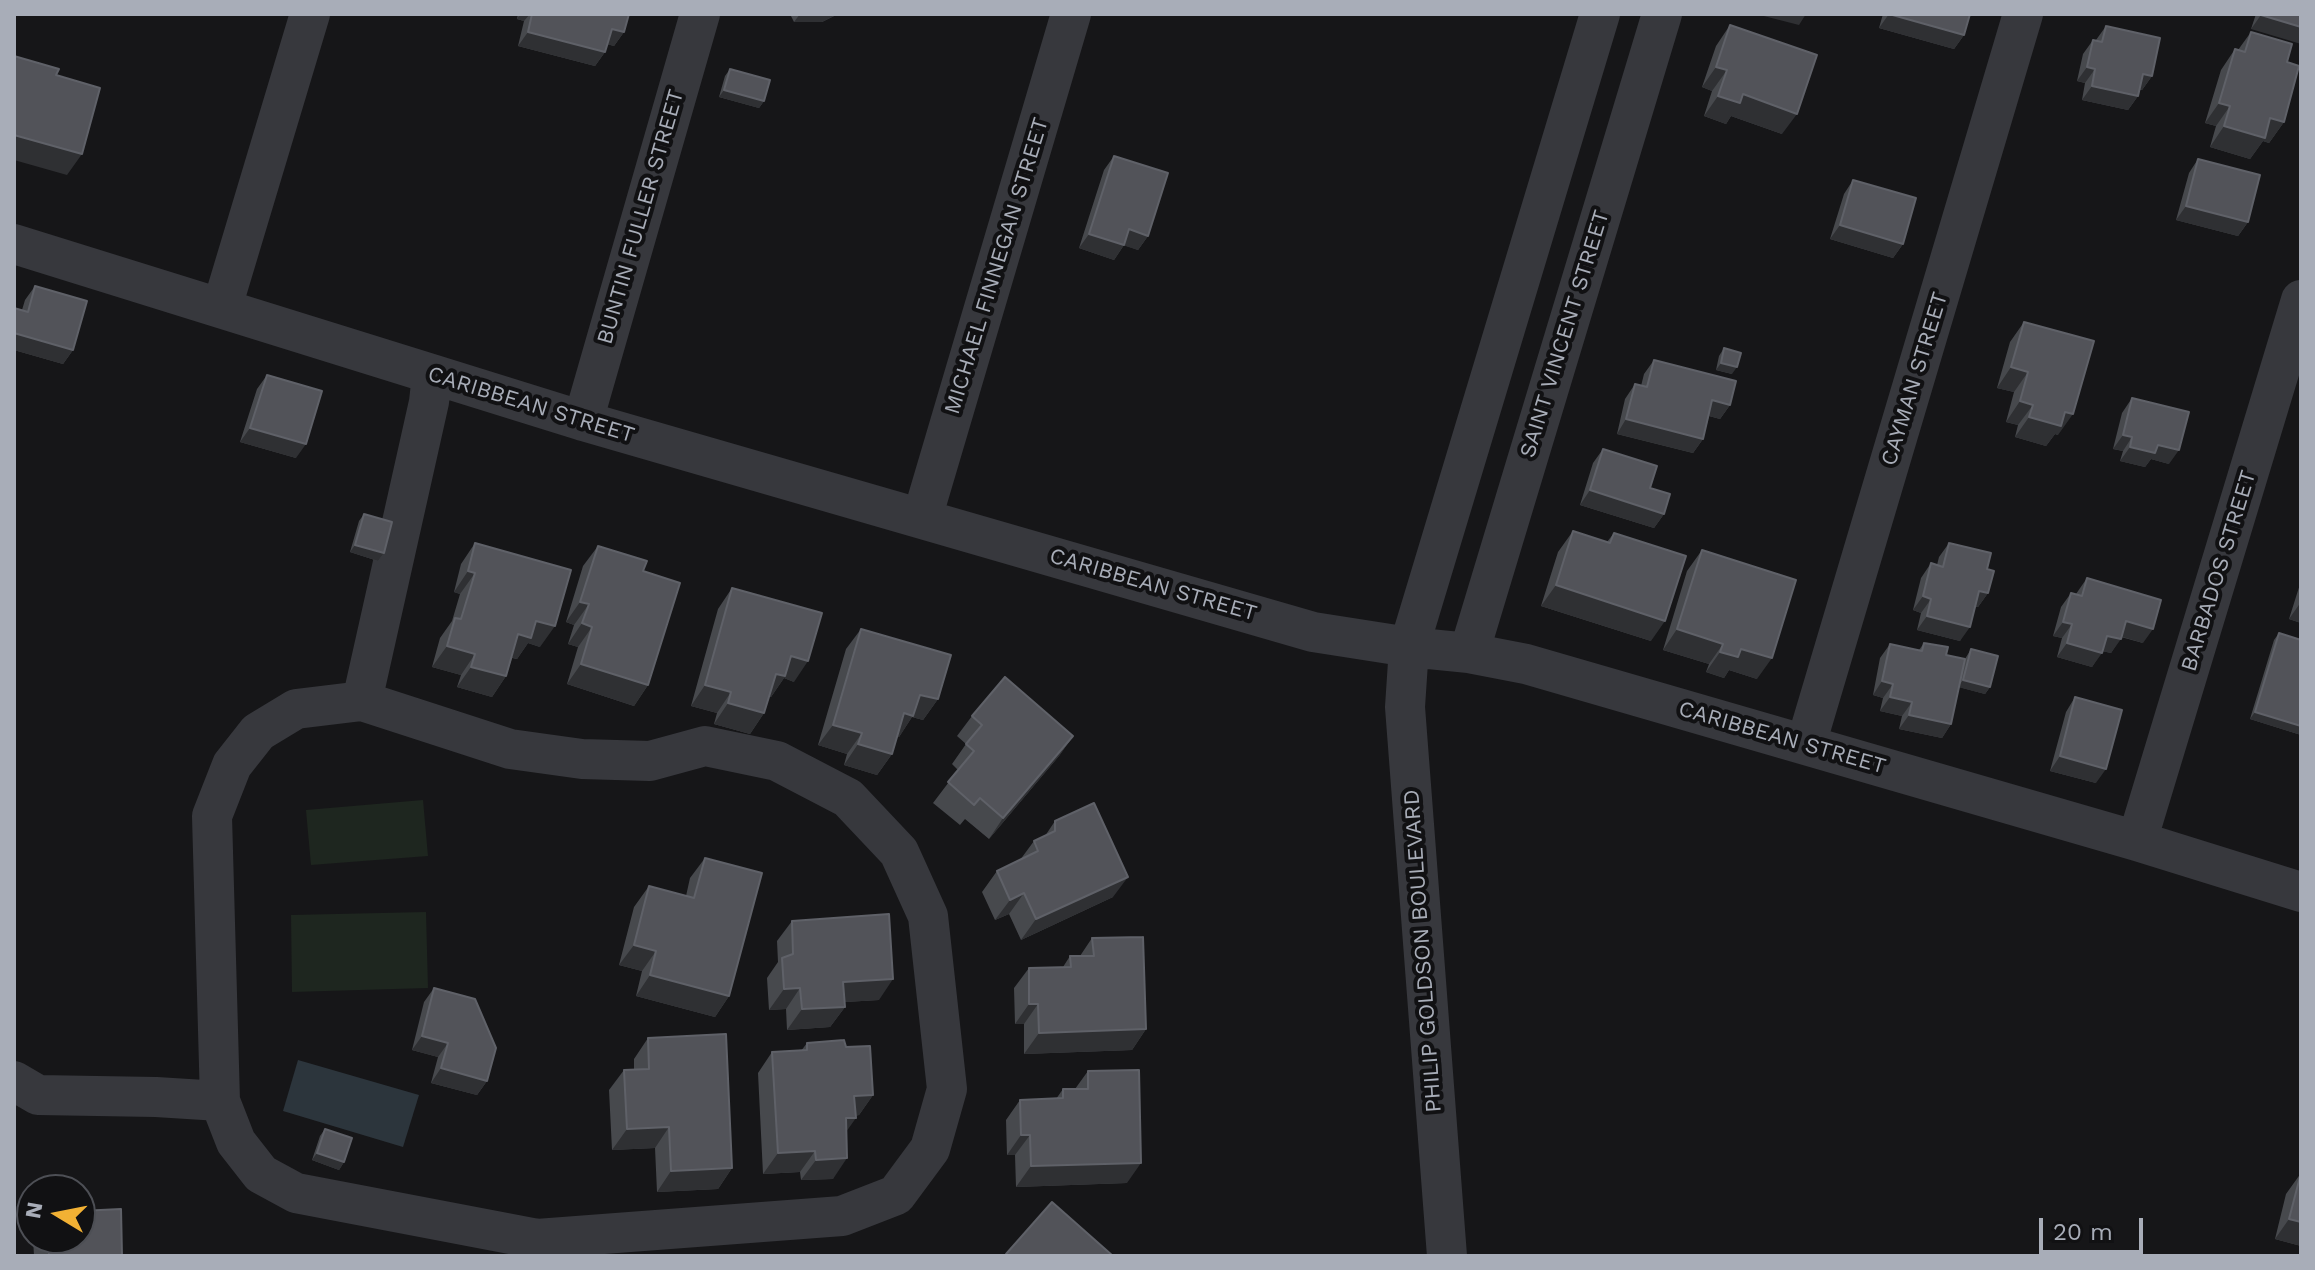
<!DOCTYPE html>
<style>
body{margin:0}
#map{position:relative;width:2315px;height:1270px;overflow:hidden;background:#161618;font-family:"Work Sans",sans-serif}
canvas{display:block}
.frame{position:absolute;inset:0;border:16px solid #a8adb8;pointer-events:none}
.north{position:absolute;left:16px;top:1174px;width:80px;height:80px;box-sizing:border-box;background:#111113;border:2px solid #4d4f55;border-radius:50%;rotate:280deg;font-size:22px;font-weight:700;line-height:32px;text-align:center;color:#a8adb8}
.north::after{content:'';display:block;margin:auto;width:28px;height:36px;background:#f2b134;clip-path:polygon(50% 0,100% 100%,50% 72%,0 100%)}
.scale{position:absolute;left:2039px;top:1218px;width:104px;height:36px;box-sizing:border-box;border:4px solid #a8adb8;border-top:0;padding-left:10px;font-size:24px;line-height:28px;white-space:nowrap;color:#a8adb8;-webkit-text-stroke:6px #111113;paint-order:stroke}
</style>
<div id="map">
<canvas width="2315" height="1270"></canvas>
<div class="frame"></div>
<div class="north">N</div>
<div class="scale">20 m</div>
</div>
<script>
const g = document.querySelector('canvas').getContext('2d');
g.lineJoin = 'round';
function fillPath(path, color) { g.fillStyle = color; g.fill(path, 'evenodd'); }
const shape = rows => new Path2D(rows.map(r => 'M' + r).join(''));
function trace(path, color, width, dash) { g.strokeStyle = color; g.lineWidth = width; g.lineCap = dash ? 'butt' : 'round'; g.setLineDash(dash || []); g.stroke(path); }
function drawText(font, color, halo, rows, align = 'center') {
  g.font = font + ' "Work Sans",sans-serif'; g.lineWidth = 8; g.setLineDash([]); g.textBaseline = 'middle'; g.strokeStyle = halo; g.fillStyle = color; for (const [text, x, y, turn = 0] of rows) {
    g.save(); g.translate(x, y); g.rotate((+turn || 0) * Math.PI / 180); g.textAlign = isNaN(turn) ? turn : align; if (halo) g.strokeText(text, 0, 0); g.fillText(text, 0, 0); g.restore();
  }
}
const green = shape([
 [423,800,428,856,311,865,306,810],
 [426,912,428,988,292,992,291,915]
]);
const water = shape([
 [298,1060,419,1095,403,1147,283,1111]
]);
const minor = shape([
 [14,244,583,421,1313,632,1409,647,1469,653,1526,664,2137,841,2301,892],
 [222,307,310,14],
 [583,421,700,14],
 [922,518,1071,14],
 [1469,653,1662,14],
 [362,701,510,749,582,759,650,761,705,746,777,761,848,798,899,852,928,916,947,1089,930,1149,896,1195,842,1216,537,1239,296,1193,261,1174,236,1142,220,1101,212,816,232,765,258,732,296,709,362,701],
 [362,701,429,402,432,375],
 [1806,744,2023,14],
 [2137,841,2301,300],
 [14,1081,38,1095,156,1097,220,1101],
 [1447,1256,1405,707,1409,647,1600,14]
]);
const wall = shape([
 [518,14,629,14,624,32,614,46,607,44,605,52,595,66,518,46,524,21,517,19],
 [790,14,838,14,822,22,794,22],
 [1883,14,1970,14,1964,35,1954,49,1879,28],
 [2256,14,2301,14,2251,29],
 [1730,25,1782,134,1731,116,1726,124,1704,116,1712,91,1702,87,1716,46],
 [2106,26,2152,76,2142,90,2139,90,2138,96,2128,110,2082,100,2085,83,2077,81,2083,54,2093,40,2096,40],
 [2251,32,2287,62,2284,122,2269,143,2263,141,2250,159,2210,147,2216,126,2205,123,2221,70,2235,49,2238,50],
 [730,69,764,101,759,108,719,97,725,76],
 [1114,156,1148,236,1138,250,1124,245,1114,260,1079,248,1104,170],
 [2198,159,2248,222,2238,236,2176,220,2189,173],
 [1853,180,1903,244,1893,258,1830,239,1844,194],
 [35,286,73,350,63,364,14,350,14,308,22,310,25,300],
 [2024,322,2058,435,2055,434,2046,446,2015,437,2018,425,2006,422,2014,392,1997,388,2010,342],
 [1724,348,1732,374,1716,370,1719,356],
 [1654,360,1730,405,1720,419,1709,416,1703,439,1693,453,1617,434,1625,399,1635,384,1641,386,1644,374],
 [267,375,296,458,240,442,257,389],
 [2132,398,2169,464,2151,459,2145,467,2120,461,2123,451,2113,449,2122,413],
 [1603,449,1650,488,1664,514,1654,528,1580,505,1593,463],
 [364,514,384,553,378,561,350,552,359,521],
 [1573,531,1607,542,1614,533,1651,641,1541,606,1558,552],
 [475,543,540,647,528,643,517,659,512,658,506,676,492,697,457,687,461,675,432,667,440,638,452,621,460,594,454,592,461,564],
 [1949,543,1987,569,1988,593,1978,607,1975,607,1960,641,1917,630,1921,613,1913,610,1921,578,1931,563,1937,565,1939,557],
 [598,546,643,571,648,685,634,706,567,684,578,647,568,644,574,625,566,622,583,566],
 [1702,550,1757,679,1729,670,1724,678,1706,672,1709,664,1663,650,1687,571],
 [2087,578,2143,643,2121,637,2111,653,2102,651,2092,667,2057,657,2062,638,2053,636,2061,607,2071,593,2076,594],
 [2301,581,2301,623,2289,619],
 [732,588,794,682,784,678,771,697,769,697,764,713,750,734,714,724,717,713,691,706,718,609],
 [861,629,938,699,923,720,912,717,899,737,897,736,892,754,877,775,844,765,847,754,818,745,846,649],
 [2279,633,2301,640,2301,735,2250,719,2274,640],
 [1924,643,1946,655,1965,659,1971,649,1990,687,1985,694,1959,687,1951,724,1942,738,1899,729,1902,716,1880,711,1883,698,1873,695,1880,658,1890,644,1919,650],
 [2075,697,2096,783,2050,771,2066,712],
 [972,716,1073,736,1059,756,989,839,965,819,960,825,933,803,958,770,952,764,966,744,957,736],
 [1055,821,1113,897,1021,940,1009,914,995,920,982,892,997,871,1020,860,1034,841,1045,836],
 [705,858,729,996,715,1017,636,996,642,971,619,965,634,907,649,886,686,896,690,878],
 [792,921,879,1000,845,1002,845,1007,830,1027,787,1030,786,1009,769,1010,767,978,778,962,777,941],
 [1092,938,1146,1029,1132,1050,1024,1054,1024,1024,1015,1024,1014,988,1029,968,1063,967,1070,956,1080,956],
 [434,988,487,1081,477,1095,431,1083,438,1057,412,1050,424,1002],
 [648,1038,732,1168,718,1189,657,1192,655,1148,612,1150,609,1090,624,1070,634,1069,634,1059],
 [807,1043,846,1047,873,1095,859,1115,855,1116,846,1131,833,1179,801,1180,800,1172,763,1174,758,1073,772,1052,801,1051],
 [1088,1071,1127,1183,1016,1187,1015,1155,1007,1155,1006,1120,1020,1100,1056,1099,1063,1089,1075,1089],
 [325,1129,344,1162,339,1170,312,1160,320,1136],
 [2301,1173,2301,1246,2275,1239,2286,1194],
 [33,1238,80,1238,122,1256,34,1256]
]);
const shadedWall = shape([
 [520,14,530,14,524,21,517,19],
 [800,14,838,14,822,22,794,22],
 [1756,14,1806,14,1799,25],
 [1889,14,1964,35,1954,49,1879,28],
 [2261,15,2301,27,2301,44,2251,29],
 [612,29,624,32,614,46,602,43],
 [528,32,605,52,595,66,518,46],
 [1716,67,1727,70,1712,91,1702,87],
 [2087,67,2095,69,2085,83,2077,81],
 [2143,74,2152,76,2142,90,2133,88],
 [2092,86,2138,96,2128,110,2082,100],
 [724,90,764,101,759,108,719,97],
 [1743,94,1797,114,1782,134,1731,116,1726,124,1704,116,1718,96],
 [2219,103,2230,106,2216,126,2205,123],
 [2270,118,2284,122,2269,143,2263,141,2250,159,2210,147,2224,126],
 [14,135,82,154,67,175,14,160],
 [2186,206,2248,222,2238,236,2176,220],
 [1840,225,1903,244,1893,258,1830,239],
 [1129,229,1148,236,1138,250,1119,244],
 [1089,234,1124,245,1114,260,1079,248],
 [14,333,73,350,63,364,14,350],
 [1721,363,1737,367,1732,374,1716,370],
 [2011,367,2028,372,2014,392,1997,388],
 [1712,400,1730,405,1720,419,1702,414],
 [2020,401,2033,405,2018,425,2006,422],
 [2065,412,2073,414,2058,435,2055,434,2046,446,2015,437,2029,417],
 [1626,419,1703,439,1693,453,1617,434],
 [250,428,306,444,296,458,240,442],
 [2123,435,2132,437,2123,451,2113,449],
 [2158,445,2179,450,2169,464,2151,459,2145,467,2120,461,2130,447],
 [1590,490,1664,514,1654,528,1580,505],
 [355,545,384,553,378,561,350,552],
 [468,571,475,573,460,594,454,592],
 [1556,585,1665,621,1651,641,1541,606],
 [1979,591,1988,593,1978,607,1969,605],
 [1923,596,1931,599,1921,613,1913,610],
 [580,602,589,604,574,625,566,622],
 [2301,602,2301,623,2289,619],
 [1927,616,1970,627,1960,641,1917,630],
 [536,621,555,626,540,647,528,643,517,659,504,655,518,634],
 [2126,621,2153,629,2143,643,2116,635],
 [2063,622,2072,624,2062,638,2053,636],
 [582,623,592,627,578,647,568,644],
 [1677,629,1723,644,1709,664,1663,650],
 [2107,636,2121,639,2111,653,2097,650],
 [2067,643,2102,653,2092,667,2057,657],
 [447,646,475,654,461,675,432,667],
 [1741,649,1772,658,1757,679,1729,670,1724,678,1706,672,1720,652],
 [791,656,808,661,794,682,784,678,771,697,761,694,776,674],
 [581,664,648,685,634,706,567,684],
 [471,667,506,676,492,697,457,687],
 [1963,680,1990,687,1985,694,1958,687],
 [1882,681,1893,684,1883,698,1873,695],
 [705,685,731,692,717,713,691,706],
 [920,695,938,699,923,720,912,717,899,737,889,734,904,713],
 [1890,697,1912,702,1902,716,1880,711],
 [728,703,764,713,750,734,714,724],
 [2255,712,2301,726,2301,735,2250,719],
 [1909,715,1951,724,1942,738,1899,729],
 [833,725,862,733,847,754,818,745],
 [1073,736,1059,756,989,839,1003,818],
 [858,744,892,754,877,775,844,765],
 [2060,756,2106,769,2096,783,2050,771],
 [1128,877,1113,897,1021,940,1036,919],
 [1024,893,1009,914,995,920,1010,900],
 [634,945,656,951,642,971,619,965],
 [650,975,729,996,715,1017,636,996],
 [893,979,879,1000,829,1003,843,982],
 [800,988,786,1009,769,1010,784,989],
 [1029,1004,1038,1004,1024,1024,1015,1024],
 [845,1007,830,1027,787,1030,802,1009],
 [1146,1029,1132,1050,1024,1054,1039,1033],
 [422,1036,448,1043,438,1057,412,1050],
 [441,1068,487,1081,477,1095,431,1083],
 [873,1095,859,1115,840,1116,854,1096],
 [846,1118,856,1118,841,1139],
 [669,1127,655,1148,612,1150,627,1129],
 [1021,1135,1030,1135,1015,1155,1007,1155],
 [815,1151,800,1172,763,1174,778,1153],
 [317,1153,344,1162,339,1170,312,1160],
 [847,1158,833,1179,801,1180,816,1160],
 [1141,1163,1127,1183,1016,1187,1031,1166],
 [732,1168,718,1189,657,1192,671,1171],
 [2289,1219,2301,1222,2301,1246,2275,1239]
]);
const building = shape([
 [532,14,629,14,624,32,612,29,605,52,528,32,532,14],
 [1889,14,1970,14,1964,35,1889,14],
 [2262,14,2301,14,2301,27,2261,15,2262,14],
 [1730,25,1817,55,1797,114,1743,94,1740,103,1718,96,1727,70,1716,67,1730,25],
 [2106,26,2160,38,2152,76,2143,74,2138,96,2092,86,2095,69,2087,67,2093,40,2102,42,2106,26],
 [2251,32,2292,44,2287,62,2299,66,2284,122,2270,118,2265,138,2224,126,2230,106,2219,103,2235,49,2245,52,2251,32],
 [14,56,59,69,56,75,100,88,82,154,14,135,14,56],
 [730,69,770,80,764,101,724,90,730,69],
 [1114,156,1168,173,1148,236,1129,229,1124,245,1089,234,1114,156],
 [2198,159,2260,175,2248,222,2186,206,2198,159],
 [1853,180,1916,198,1903,244,1840,225,1853,180],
 [35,286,87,301,73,350,14,333,14,308,28,312,35,286],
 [2024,322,2094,341,2073,414,2065,412,2061,426,2029,417,2033,405,2020,401,2028,372,2011,367,2024,322],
 [1724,348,1741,353,1737,367,1721,363,1724,348],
 [1654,360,1736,381,1730,405,1712,400,1703,439,1626,419,1635,384,1647,387,1654,360],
 [267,375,322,391,306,444,250,428,267,375],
 [2132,398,2189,412,2179,450,2158,445,2155,453,2130,447,2132,437,2123,435,2132,398],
 [1603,449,1657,466,1650,488,1670,494,1664,514,1590,490,1603,449],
 [364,514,392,522,384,553,355,545,364,514],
 [1573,531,1610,543,1614,533,1686,556,1665,621,1556,585,1573,531],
 [475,543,571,570,555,626,536,621,531,638,518,634,506,676,471,667,475,654,447,646,455,618,461,619,475,573,468,571,475,543],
 [1949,543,1991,553,1987,569,1994,571,1988,593,1979,591,1970,627,1927,616,1931,599,1923,596,1931,563,1943,567,1949,543],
 [598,546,647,561,643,571,680,583,648,685,581,664,592,627,582,623,589,604,580,602,598,546],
 [1702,550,1796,580,1772,658,1741,649,1738,657,1720,652,1723,644,1677,629,1702,550],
 [2087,578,2161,600,2153,629,2126,621,2121,639,2107,636,2102,653,2067,643,2072,624,2063,622,2071,593,2082,596,2087,578],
 [732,588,822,613,808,661,791,656,785,676,776,674,764,713,728,703,731,692,705,685,732,588],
 [861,629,951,655,938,699,920,695,913,716,904,713,892,754,858,744,862,733,833,725,861,629],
 [2279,633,2301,640,2301,726,2255,712,2279,633],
 [1924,643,1948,647,1946,655,1965,659,1951,724,1909,715,1912,702,1890,697,1893,684,1882,681,1890,644,1922,651,1924,643],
 [1971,649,1998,656,1990,687,1963,680,1971,649],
 [1005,677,1073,736,1003,818,980,798,974,805,948,782,974,751,966,744,982,725,972,716,1005,677],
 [2075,697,2122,710,2106,769,2060,756,2075,697],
 [1094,803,1128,877,1036,919,1024,893,1010,900,997,871,1038,851,1034,841,1055,831,1055,821,1094,803],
 [705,858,762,873,729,996,650,975,656,951,634,945,649,886,694,898,705,858],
 [889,914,893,979,843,982,845,1007,802,1009,800,988,784,989,782,958,793,954,792,921,889,914],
 [1143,937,1146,1029,1039,1033,1038,1004,1029,1004,1029,968,1071,967,1070,956,1094,956,1092,938,1143,937],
 [434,988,475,999,496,1048,487,1081,441,1068,448,1043,422,1036,434,988],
 [726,1034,732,1168,671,1171,669,1127,627,1129,624,1070,649,1069,648,1038,726,1034],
 [844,1040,846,1047,870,1046,873,1095,854,1096,856,1118,846,1118,847,1158,816,1160,815,1151,778,1153,772,1052,807,1050,807,1043,844,1040],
 [1139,1070,1141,1163,1031,1166,1030,1135,1021,1135,1020,1100,1063,1098,1063,1089,1088,1089,1088,1071,1139,1070],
 [325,1129,352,1138,344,1162,317,1153,325,1129],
 [2301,1173,2301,1222,2289,1219,2301,1173],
 [1052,1202,1113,1256,1009,1256,1006,1254,1052,1202],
 [121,1209,122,1256,49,1256,49,1238,80,1238,80,1211,121,1209]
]);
const streetNames = [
 ["BUNTIN FULLER STREET",641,217,-74],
 ["MICHAEL FINNEGAN STREET",997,266,-73],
 ["SAINT VINCENT STREET",1565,334,-73],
 ["CAYMAN STREET",1915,379,-73],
 ["CARIBBEAN STREET",531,405,17],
 ["BARBADOS STREET",2219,571,-73],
 ["CARIBBEAN STREET",1153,585,16],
 ["CARIBBEAN STREET",1782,738,16],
 ["PHILIP GOLDSON BOULEVARD",1423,951,-94]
];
fillPath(green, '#1e261f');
fillPath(water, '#2c353c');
trace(minor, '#37383d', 40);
fillPath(wall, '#47494d');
fillPath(shadedWall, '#2f3033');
fillPath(building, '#525359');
trace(building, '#5f6168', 2);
drawText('22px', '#a8adb8', '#111113', streetNames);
</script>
